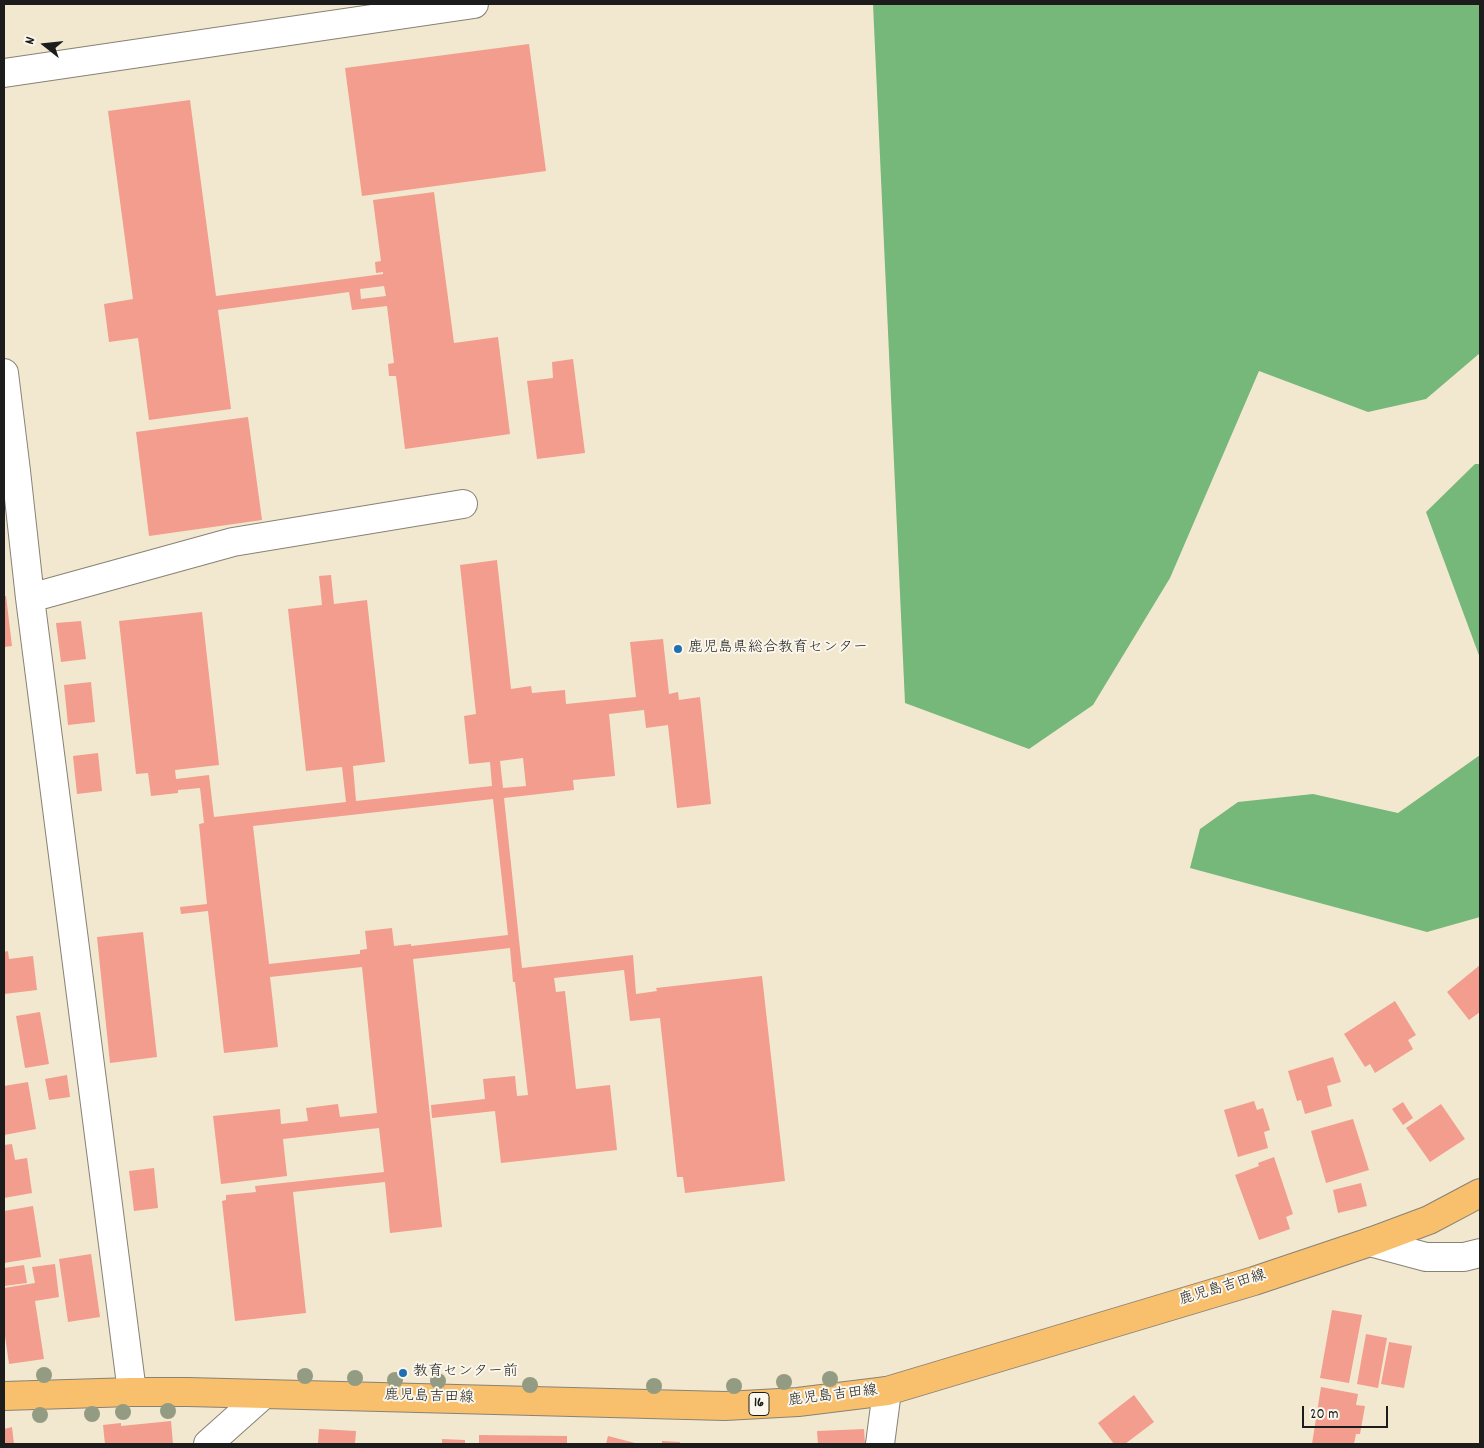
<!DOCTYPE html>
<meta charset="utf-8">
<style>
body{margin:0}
#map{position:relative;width:1484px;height:1448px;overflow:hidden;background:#f2e8cf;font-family:Dekko,sans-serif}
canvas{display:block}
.frame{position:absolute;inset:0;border:5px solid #1c1c1c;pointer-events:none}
.north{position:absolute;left:20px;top:20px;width:50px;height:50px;-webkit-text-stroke:4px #fbf7ec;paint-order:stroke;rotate:286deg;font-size:14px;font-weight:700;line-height:20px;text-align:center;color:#1c1c1c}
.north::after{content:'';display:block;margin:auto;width:18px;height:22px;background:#1c1c1c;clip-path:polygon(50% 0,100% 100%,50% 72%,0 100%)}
.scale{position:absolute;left:1302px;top:1406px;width:86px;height:22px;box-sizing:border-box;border:2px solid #1c1c1c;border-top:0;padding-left:6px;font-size:15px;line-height:18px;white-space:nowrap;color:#1c1c1c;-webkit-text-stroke:4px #fbf7ec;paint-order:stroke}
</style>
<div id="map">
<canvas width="1484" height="1448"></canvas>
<div class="frame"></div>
<div class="north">N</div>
<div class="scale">20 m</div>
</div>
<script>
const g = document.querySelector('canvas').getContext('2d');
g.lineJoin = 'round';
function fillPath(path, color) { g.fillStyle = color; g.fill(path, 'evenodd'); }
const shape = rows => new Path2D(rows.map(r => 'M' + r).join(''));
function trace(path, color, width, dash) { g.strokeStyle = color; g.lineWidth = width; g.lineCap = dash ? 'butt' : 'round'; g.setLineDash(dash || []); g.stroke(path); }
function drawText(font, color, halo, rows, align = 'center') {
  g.font = font + ' Dekko,"Klee One",sans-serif'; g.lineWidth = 4; g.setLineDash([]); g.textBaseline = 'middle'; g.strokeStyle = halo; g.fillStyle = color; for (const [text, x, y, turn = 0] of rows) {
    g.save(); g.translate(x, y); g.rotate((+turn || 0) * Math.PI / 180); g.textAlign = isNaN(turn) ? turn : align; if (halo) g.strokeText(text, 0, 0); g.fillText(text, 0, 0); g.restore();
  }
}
const forest = shape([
 [873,4,1480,4,1480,353,1426,399,1368,412,1259,371,1170,578,1093,705,1029,749,905,703],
 [1475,464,1480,464,1480,658,1426,512],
 [1480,755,1480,917,1427,932,1190,868,1200,829,1238,802,1313,794,1398,813]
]);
const building = shape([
 [529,44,546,171,362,196,345,68],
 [190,100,216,296,383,274,383,272,376,273,375,262,381,261,373,200,434,192,454,343,498,337,510,434,405,449,396,376,389,376,388,364,394,363,387,306,352,310,349,292,218,310,231,409,149,420,138,338,109,342,104,304,133,299,108,111],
 [384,286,386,296,361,299,360,289],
 [573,359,585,453,537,459,527,381,553,378,552,362],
 [248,417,262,520,149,536,136,432],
 [497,560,511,689,531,686,532,693,565,690,566,704,636,697,630,642,663,639,669,694,678,692,679,700,700,697,711,804,677,808,668,725,646,728,644,710,609,714,615,776,573,780,574,790,504,798,522,968,633,955,636,994,657,991,656,988,762,976,785,1181,685,1193,683,1177,677,1177,660,1018,630,1021,624,970,554,978,556,992,565,991,576,1089,610,1085,617,1150,501,1163,495,1111,432,1118,431,1105,485,1099,483,1079,515,1076,517,1096,528,1095,515,982,513,982,510,948,413,959,442,1227,390,1233,385,1182,293,1192,306,1313,235,1321,222,1201,226,1200,226,1195,256,1192,255,1186,384,1172,379,1128,283,1139,287,1176,221,1184,213,1116,280,1109,281,1124,308,1121,306,1108,338,1104,340,1117,377,1113,362,967,270,977,278,1047,224,1053,208,911,181,914,180,907,207,904,199,824,204,823,200,788,178,790,178,793,151,796,148,773,136,774,119,621,202,612,219,765,175,770,176,779,209,775,214,817,346,802,342,767,306,771,288,609,322,605,319,576,331,575,334,604,367,600,385,762,353,766,356,801,492,786,490,762,469,764,464,716,476,714,460,565],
 [523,758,526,786,503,788,500,761],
 [493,799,508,935,411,946,411,944,394,946,392,928,365,931,367,949,360,950,360,954,269,964,253,826],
 [4,596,6,596,12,646,4,647],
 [81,621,86,659,61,662,56,623],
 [91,682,95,722,68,725,64,685],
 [98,753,102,791,77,794,73,756],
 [143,932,157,1057,110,1063,97,937],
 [8,951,9,959,33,956,37,990,4,994,4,952],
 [1480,965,1480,1012,1469,1020,1447,992],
 [1395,1001,1416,1035,1408,1040,1413,1049,1375,1073,1370,1064,1365,1067,1344,1034],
 [40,1012,49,1064,25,1068,16,1016],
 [1333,1057,1341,1082,1327,1086,1332,1106,1305,1114,1301,1100,1297,1101,1288,1071],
 [67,1075,70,1097,49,1100,45,1079],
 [28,1082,36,1129,4,1135,4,1086],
 [1254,1101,1257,1110,1263,1108,1270,1130,1264,1132,1268,1148,1238,1157,1224,1110],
 [1403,1102,1413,1118,1403,1125,1392,1109],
 [1441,1104,1465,1139,1430,1162,1406,1128],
 [1353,1119,1369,1170,1326,1183,1311,1131],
 [12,1144,15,1160,27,1158,32,1193,4,1198,4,1145],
 [1274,1157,1293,1214,1286,1217,1290,1229,1259,1240,1235,1175,1259,1166,1258,1163],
 [154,1168,158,1208,134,1211,129,1171],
 [1361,1183,1367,1206,1338,1213,1333,1190],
 [33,1206,41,1257,4,1263,4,1211],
 [91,1254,100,1317,68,1322,59,1259],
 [55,1264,59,1297,35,1301,44,1359,9,1364,4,1329,4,1288,35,1283,32,1267],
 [24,1265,27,1283,4,1286,4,1268],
 [1332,1310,1362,1315,1349,1383,1320,1378],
 [1366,1334,1387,1338,1378,1388,1357,1384],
 [1389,1342,1412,1346,1404,1388,1381,1384],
 [1321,1387,1358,1394,1356,1405,1365,1406,1360,1434,1356,1434,1354,1444,1312,1444],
 [1134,1395,1154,1422,1125,1444,1114,1444,1098,1423],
 [171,1421,173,1444,105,1444,103,1425,121,1423,121,1426],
 [12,1427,14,1444,4,1444,4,1429],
 [319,1429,356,1431,355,1444,318,1444],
 [864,1429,865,1444,818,1444,817,1431],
 [479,1435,567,1436,567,1444,479,1444],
 [608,1436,639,1444,606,1444],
 [442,1439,465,1440,465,1444,442,1444],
 [662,1441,680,1442,680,1444,662,1444]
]);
const minor = shape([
 [4,73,474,4],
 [4,373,16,471,30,598,132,1392],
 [30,598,233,542,463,504],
 [1370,1242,1426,1257,1464,1257,1480,1253],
 [208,1444,264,1394],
 [880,1444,887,1391]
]);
const major = shape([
 [4,1396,132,1392,188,1392,725,1406,798,1402,887,1391,1254,1281,1370,1242,1429,1220,1480,1193]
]);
const trees = [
 [44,1375],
 [305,1376],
 [355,1378],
 [830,1379],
 [395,1380],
 [438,1381],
 [784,1382],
 [530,1385],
 [654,1386],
 [734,1386],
 [168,1411],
 [123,1412],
 [92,1414],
 [40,1415]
];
const markers = [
 [678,649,5,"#1f6fb2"],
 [403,1373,5,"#1f6fb2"]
];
const shields = [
 [759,1404,20]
];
const shieldNames = [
 ["16",759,1404]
];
const poiNames = [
 ["鹿児島県総合教育センター",688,649],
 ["教育センター前",413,1373]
];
const streetNames = [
 ["鹿児島吉田線",1223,1289,-17],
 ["鹿児島吉田線",833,1397,-7],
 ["鹿児島吉田線",429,1398,2]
];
fillPath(forest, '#76b77a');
fillPath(building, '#f29d8d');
trace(minor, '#878276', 30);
trace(major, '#878276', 30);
trace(minor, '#fff', 28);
trace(major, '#f8bf6c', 28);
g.fillStyle = '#939c83';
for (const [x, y] of trees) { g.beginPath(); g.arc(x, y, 8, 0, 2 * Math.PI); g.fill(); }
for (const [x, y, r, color] of markers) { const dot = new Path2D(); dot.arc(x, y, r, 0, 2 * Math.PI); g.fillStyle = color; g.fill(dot); trace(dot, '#fbf7ec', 2); }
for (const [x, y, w] of shields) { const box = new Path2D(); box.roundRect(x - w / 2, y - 11.5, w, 23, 4); g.fillStyle = '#fbf7ec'; g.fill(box); trace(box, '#1c1c1c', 1); }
drawText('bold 14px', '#1c1c1c', null, shieldNames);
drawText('15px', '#1c1c1c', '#fbf7ec', poiNames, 'left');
drawText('15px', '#1c1c1c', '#fbf7ec', streetNames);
</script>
